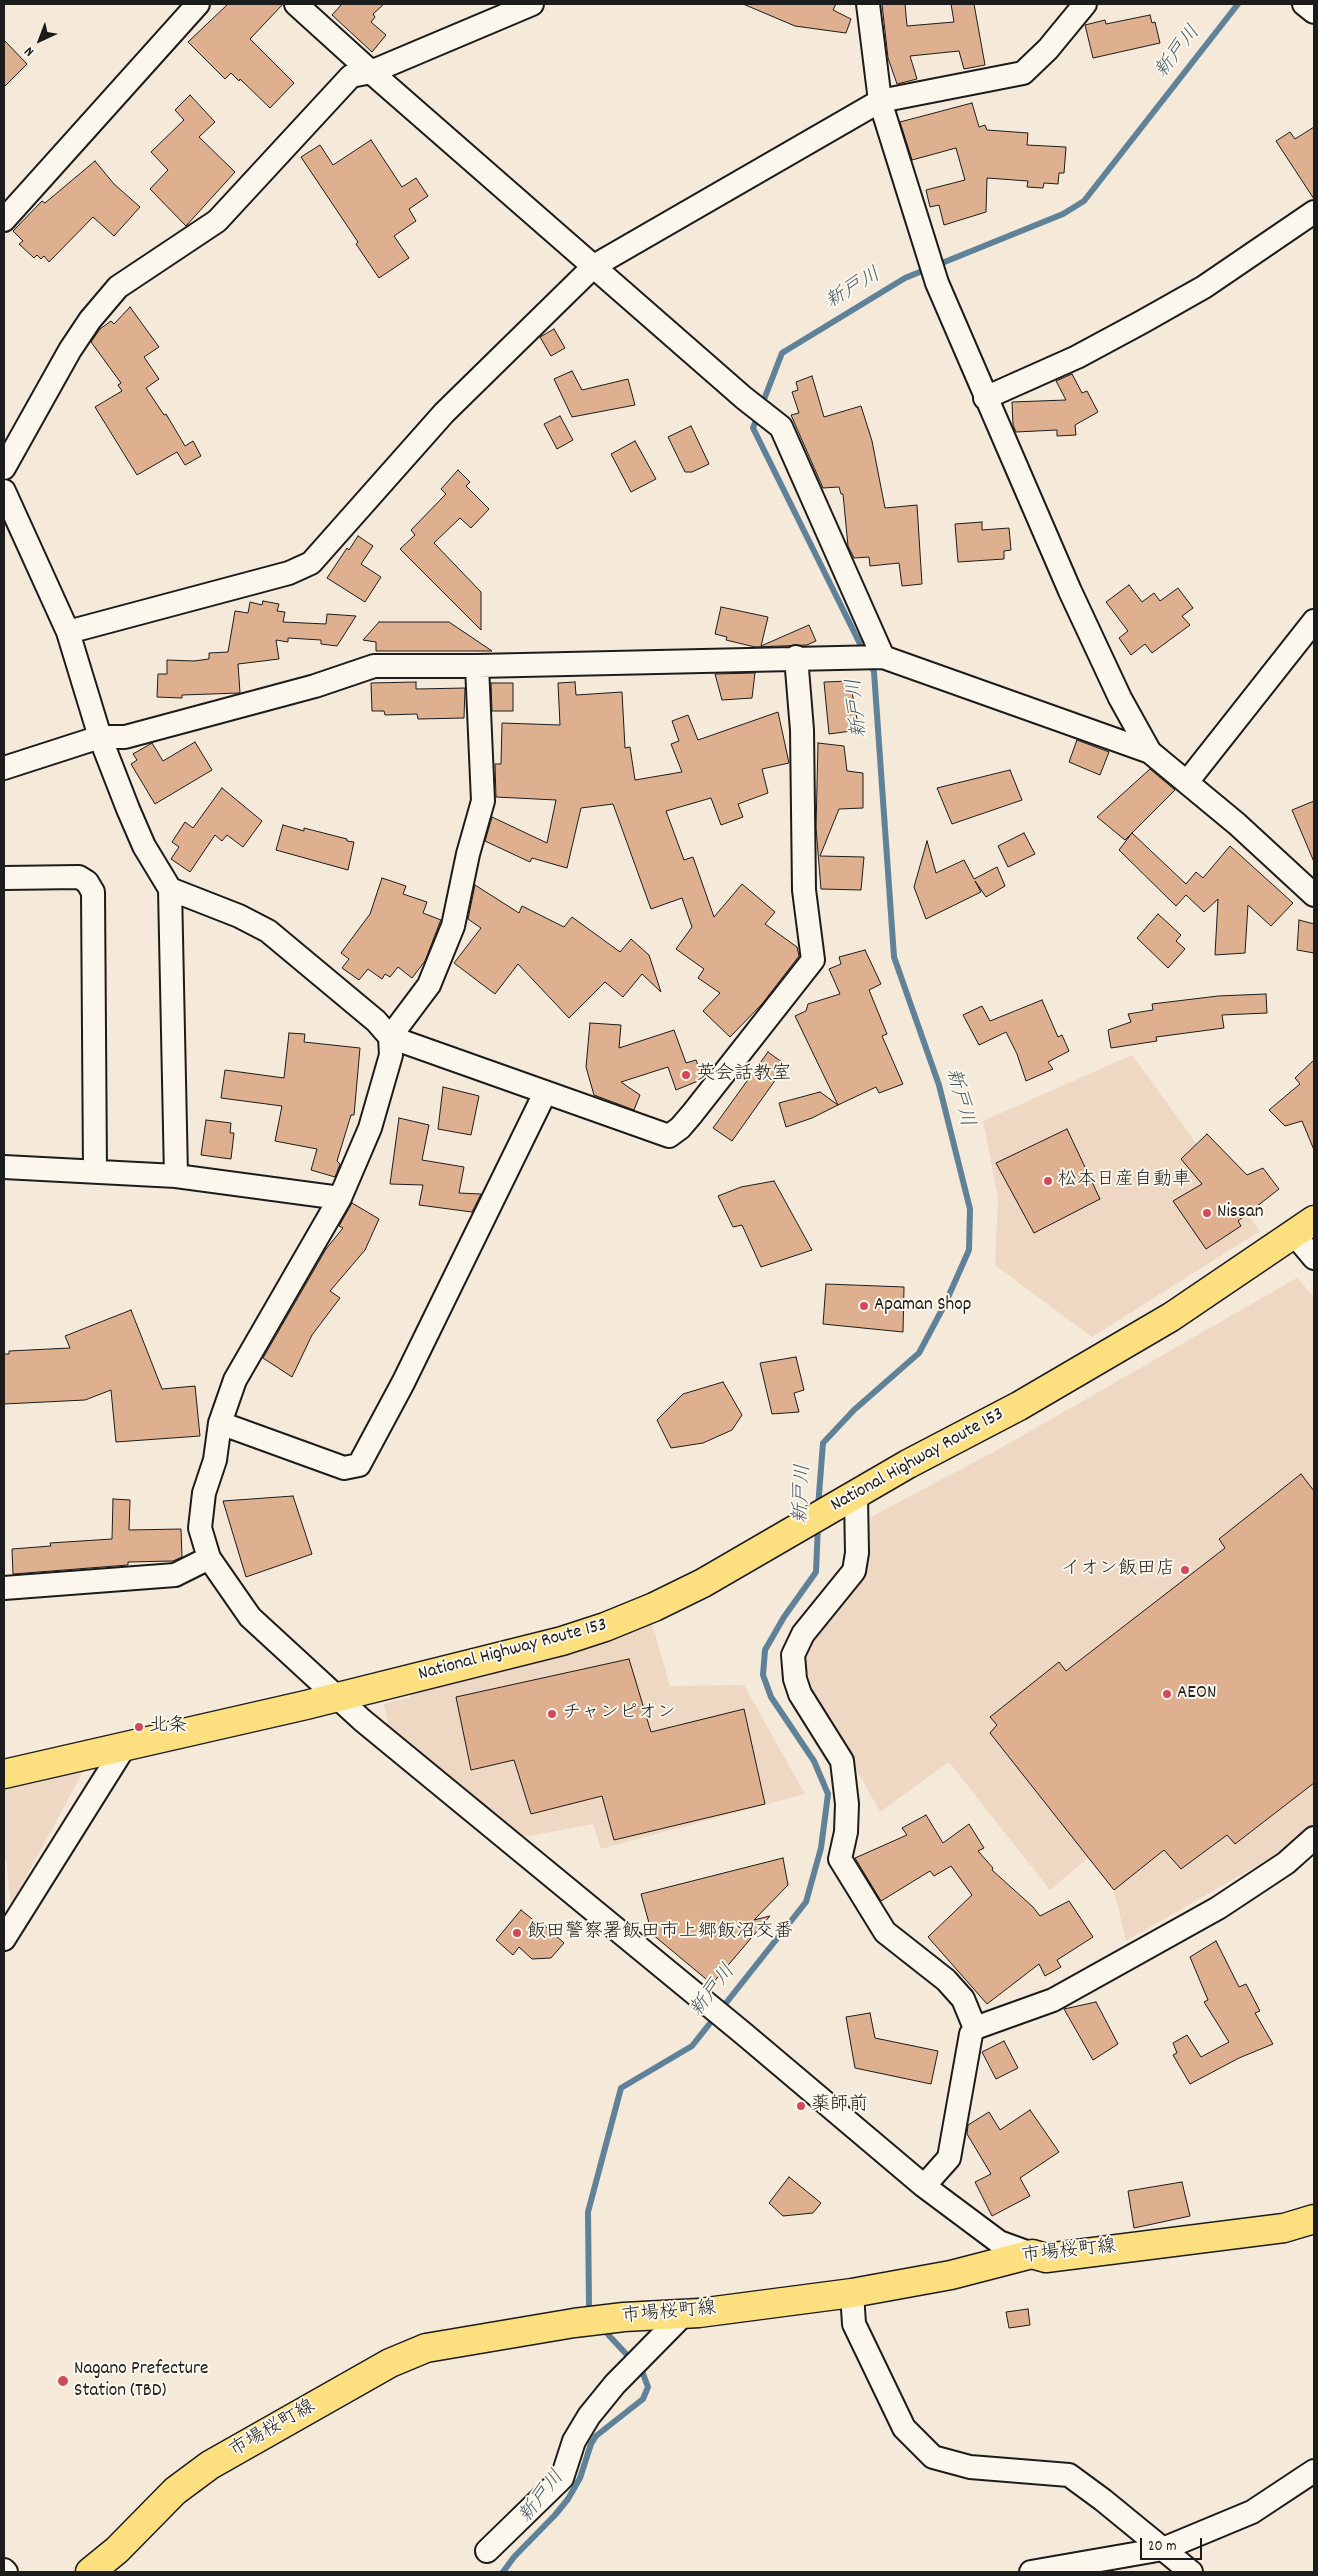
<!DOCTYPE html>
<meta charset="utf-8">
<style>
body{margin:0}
#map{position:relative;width:1318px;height:2576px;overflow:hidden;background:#f5e9d9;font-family:Dekko,sans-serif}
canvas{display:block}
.frame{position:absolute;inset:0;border:5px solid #1c1c1c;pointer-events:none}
.north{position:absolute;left:15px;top:15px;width:50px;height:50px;-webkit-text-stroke:4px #fbf7ec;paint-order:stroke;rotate:223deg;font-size:14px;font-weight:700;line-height:20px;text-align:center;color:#1c1c1c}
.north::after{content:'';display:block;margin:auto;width:18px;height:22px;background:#1c1c1c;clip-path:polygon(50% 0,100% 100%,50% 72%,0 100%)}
.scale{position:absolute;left:1140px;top:2538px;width:62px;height:22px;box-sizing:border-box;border:2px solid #1c1c1c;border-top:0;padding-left:6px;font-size:15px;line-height:18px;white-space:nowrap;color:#1c1c1c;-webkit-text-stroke:4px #fbf7ec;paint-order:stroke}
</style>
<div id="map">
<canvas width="1318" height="2576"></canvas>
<div class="frame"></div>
<div class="north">N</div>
<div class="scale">20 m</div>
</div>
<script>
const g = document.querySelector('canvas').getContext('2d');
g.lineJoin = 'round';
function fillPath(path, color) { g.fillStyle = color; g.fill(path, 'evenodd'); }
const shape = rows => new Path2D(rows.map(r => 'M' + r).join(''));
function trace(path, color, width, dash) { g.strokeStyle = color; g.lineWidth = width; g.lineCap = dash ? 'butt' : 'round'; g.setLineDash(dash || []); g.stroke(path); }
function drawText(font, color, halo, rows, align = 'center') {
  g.font = font + ' Dekko,"Klee One",sans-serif'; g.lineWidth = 4; g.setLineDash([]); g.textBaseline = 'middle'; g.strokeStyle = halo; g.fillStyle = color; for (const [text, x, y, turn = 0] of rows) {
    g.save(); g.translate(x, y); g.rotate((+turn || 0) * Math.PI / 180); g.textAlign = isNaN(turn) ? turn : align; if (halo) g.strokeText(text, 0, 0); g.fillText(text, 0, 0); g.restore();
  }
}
const built = shape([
 [1132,1055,1260,1231,1092,1337,995,1265,998,1198,983,1121],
 [1297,1278,1314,1297,1314,1823,1279,1853,1126,1941,1114,1890,1089,1857,1050,1890,949,1762,880,1812,813,1690,801,1654,861,1568,871,1517,999,1449],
 [651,1619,670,1686,744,1685,805,1794,601,1849,593,1824,524,1837,388,1726,384,1704,410,1697,410,1690],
 [86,1766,11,1905,6,1860,4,1859,4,1783]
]);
const stream = shape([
 [864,652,753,428,782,353,905,278,1063,214,1084,201,1238,4],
 [818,1507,823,1443,854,1410,919,1353,945,1304,969,1250,970,1209,939,1085,894,957,874,672,869,662],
 [589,2306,588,2212,621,2088,692,2046,806,1902,821,1848,828,1794,814,1761,771,1697,763,1675,765,1650,784,1617,816,1572,818,1524],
 [503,2572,514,2557,555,2515,568,2499,580,2478,591,2444,596,2436,643,2399,648,2387,642,2371,602,2328]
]);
const building = shape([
 [228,4,283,4,250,39,294,83,270,108,240,79,239,81,231,73,225,79,188,42,228,4],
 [342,4,384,4,373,14,375,17,371,22,386,35,372,52,332,15,342,4],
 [743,4,836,4,833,10,851,19,846,33,795,26,743,4],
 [882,4,905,4,907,26,954,22,951,4,974,4,985,65,964,69,959,51,910,56,917,79,897,84,888,58,882,4],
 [1150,15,1152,23,1155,22,1160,43,1093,58,1085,25,1105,20,1106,24,1150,15],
 [4,40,27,64,4,87,4,40],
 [190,95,215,122,199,137,235,172,186,226,150,189,168,170,151,152,184,120,175,110,190,95],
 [972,103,979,127,985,125,987,130,1028,133,1027,145,1066,147,1064,173,1059,173,1058,184,1044,183,1043,188,1027,187,1028,181,987,178,986,212,944,225,939,205,930,207,926,190,965,180,956,148,912,160,900,122,972,103],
 [1314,127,1314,199,1276,141,1290,132,1295,139,1314,127],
 [371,140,402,187,416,178,428,196,409,209,416,221,394,236,409,258,379,278,356,244,358,242,301,157,320,145,333,165,371,140],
 [95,161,114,184,140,207,114,236,93,217,49,262,44,256,41,259,37,255,34,258,19,244,23,241,13,231,42,201,45,203,95,161],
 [130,307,159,347,144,357,159,379,146,388,164,415,166,414,185,446,193,441,201,456,185,465,177,452,137,475,95,407,122,391,118,385,121,383,91,342,100,329,111,321,114,324,130,307],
 [554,329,565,348,551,356,540,337,554,329],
 [572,371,582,390,628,379,635,405,572,417,554,379,572,371],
 [1072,374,1082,393,1087,391,1098,412,1075,425,1076,435,1057,436,1057,430,1016,432,1013,425,1012,402,1066,400,1056,381,1072,374],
 [812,376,824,417,861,406,872,441,885,508,917,505,922,584,902,586,899,563,870,566,869,557,854,558,848,546,843,494,841,494,839,487,823,488,791,415,799,413,792,392,798,390,796,382,812,376],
 [560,416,573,440,557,449,544,424,560,416],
 [691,426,709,464,692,472,685,472,668,437,691,426],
 [635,441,656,479,631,492,611,454,635,441],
 [458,470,470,482,466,486,489,509,471,528,460,518,434,543,481,592,481,630,400,549,415,535,411,530,446,494,441,489,458,470],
 [982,522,982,530,1009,528,1011,550,1004,551,1004,559,958,562,955,524,982,522],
 [358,536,373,546,361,564,381,577,365,602,327,578,347,548,349,550,358,536],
 [1129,585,1142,602,1154,593,1160,601,1178,588,1193,608,1182,616,1190,625,1152,653,1145,644,1131,655,1119,638,1128,631,1106,602,1129,585],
 [263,601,279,604,277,611,285,612,283,622,326,624,327,614,356,616,337,646,321,644,321,640,288,638,288,642,276,640,279,659,238,664,240,693,182,695,182,698,157,697,158,674,167,674,167,660,194,661,209,659,209,653,228,652,235,611,248,613,250,602,262,605,263,601],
 [721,607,768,617,761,646,809,625,816,641,807,645,755,647,726,640,727,637,715,634,721,607],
 [379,622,449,622,492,651,376,651,376,642,363,640,379,622],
 [755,673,752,698,722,700,715,674,755,673],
 [850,681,859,730,829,734,824,682,850,681],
 [416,682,416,689,465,688,464,718,418,719,417,714,385,715,384,711,372,711,371,683,416,682],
 [575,682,576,695,622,692,625,748,630,747,635,780,682,772,671,744,679,741,672,721,688,715,698,740,778,712,789,763,762,769,768,793,738,804,743,817,721,825,711,798,666,811,684,860,693,857,714,917,742,884,775,912,765,924,797,947,799,956,762,1004,730,1037,703,1011,720,993,698,978,704,969,676,949,692,927,682,898,651,909,613,804,581,808,567,868,532,858,530,862,485,841,492,817,547,843,556,800,496,797,495,764,501,764,502,723,560,725,558,683,575,682],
 [491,683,513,683,513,711,492,711,491,683],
 [1077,740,1109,752,1100,775,1069,762,1077,740],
 [195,742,212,770,155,804,131,764,137,760,133,754,152,743,163,761,195,742],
 [818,743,844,746,847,771,863,773,863,808,839,809,820,856,864,857,861,890,821,889,816,828,818,743],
 [1150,769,1175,790,1125,840,1097,817,1150,769],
 [1010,770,1022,800,952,824,937,788,1010,770],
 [222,788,262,821,243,847,227,835,222,841,215,835,190,872,171,859,179,847,172,842,185,822,193,828,222,788],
 [1314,801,1314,862,1292,810,1314,801],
 [283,825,304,831,304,828,347,839,347,841,354,842,348,870,276,850,283,825],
 [1024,833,1035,854,1008,867,998,846,1024,833],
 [1132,833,1186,884,1196,872,1203,878,1230,846,1293,903,1271,926,1248,905,1245,953,1215,955,1218,899,1204,912,1186,895,1176,906,1119,850,1132,833],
 [927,841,936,873,964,860,974,879,997,867,1005,886,986,897,975,881,981,892,926,919,914,887,927,841],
 [382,878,406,886,403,894,427,902,423,913,441,920,440,922,425,961,412,978,398,967,390,977,385,974,382,979,368,969,359,980,342,968,349,959,341,953,370,914,382,878],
 [475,885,519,913,522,906,564,927,572,917,620,952,631,939,649,955,661,992,642,974,623,997,605,982,569,1018,518,964,495,994,454,963,481,928,468,919,475,885],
 [1158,914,1181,935,1176,941,1185,949,1168,968,1137,938,1158,914],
 [1299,920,1314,924,1314,953,1297,950,1299,920],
 [865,950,881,984,869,990,887,1034,882,1036,903,1084,879,1093,876,1087,838,1105,795,1016,806,1011,808,1004,840,994,829,969,841,964,839,957,865,950],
 [1266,994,1267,1013,1222,1015,1224,1028,1156,1037,1157,1041,1111,1048,1108,1030,1131,1022,1128,1014,1153,1010,1152,1004,1218,996,1266,994],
 [1042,1000,1058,1037,1062,1035,1069,1051,1048,1062,1053,1069,1026,1081,1017,1054,1006,1032,979,1045,963,1015,982,1006,990,1021,1042,1000],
 [590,1023,621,1025,619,1048,674,1030,686,1063,696,1060,703,1079,676,1090,668,1067,621,1082,640,1095,634,1110,594,1095,586,1067,590,1023],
 [289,1033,305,1034,304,1042,360,1048,354,1115,351,1115,337,1161,340,1164,335,1177,311,1170,317,1149,275,1141,282,1106,221,1098,225,1070,284,1078,289,1033],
 [768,1052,786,1065,732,1141,713,1128,768,1052],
 [1314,1060,1314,1150,1302,1121,1285,1126,1269,1110,1300,1084,1295,1078,1314,1060],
 [443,1087,479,1096,471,1135,438,1129,443,1087],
 [820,1092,838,1105,812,1118,786,1127,779,1103,820,1092],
 [399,1118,429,1125,422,1160,464,1167,459,1193,481,1194,472,1212,419,1205,423,1185,390,1184,399,1118],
 [206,1120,231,1123,230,1133,234,1133,231,1159,201,1155,206,1120],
 [1067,1129,1100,1199,1034,1233,996,1163,1067,1129],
 [1207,1134,1247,1175,1263,1168,1279,1189,1238,1221,1241,1226,1206,1249,1173,1201,1202,1184,1181,1159,1207,1134],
 [774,1181,812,1250,761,1267,742,1225,733,1227,718,1196,741,1187,774,1181],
 [352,1203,379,1219,365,1250,330,1291,340,1298,312,1335,292,1377,263,1358,326,1249,343,1228,339,1226,352,1203],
 [826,1284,904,1287,903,1332,823,1324,826,1284],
 [131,1310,162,1389,195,1386,200,1436,116,1442,111,1390,85,1400,4,1404,4,1354,9,1354,9,1351,70,1348,65,1336,131,1310],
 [796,1357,804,1390,794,1393,799,1412,772,1414,760,1363,796,1357],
 [723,1382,742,1415,732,1430,703,1443,671,1448,657,1420,683,1394,723,1382],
 [1301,1474,1314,1491,1314,1783,1235,1844,1227,1835,1181,1869,1164,1850,1114,1890,990,1733,997,1725,990,1717,1059,1662,1066,1671,1225,1548,1219,1539,1301,1474],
 [293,1496,312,1554,246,1577,223,1501,293,1496],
 [113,1499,130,1500,129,1530,181,1529,182,1557,173,1561,128,1562,128,1565,13,1574,12,1549,51,1546,50,1543,112,1539,113,1499],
 [629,1659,651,1732,744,1709,765,1804,614,1840,602,1796,531,1814,514,1760,471,1770,456,1697,629,1659],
 [926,1815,943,1843,969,1824,984,1848,978,1851,993,1868,992,1870,1033,1907,1040,1916,1069,1901,1093,1937,1057,1960,1061,1967,1045,1976,1039,1964,987,2004,928,1937,972,1895,951,1866,934,1876,930,1871,881,1901,855,1858,907,1835,902,1828,926,1815],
 [783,1858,788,1885,754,1920,770,1916,712,1984,652,1934,641,1894,783,1858],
 [521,1910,542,1927,544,1925,564,1943,551,1958,532,1959,519,1947,513,1955,496,1940,521,1910],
 [1216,1941,1239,1987,1246,1984,1260,2011,1255,2013,1273,2044,1239,2058,1190,2084,1173,2055,1177,2053,1173,2043,1187,2035,1201,2057,1229,2042,1204,2002,1208,2000,1190,1957,1216,1941],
 [1096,2002,1118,2044,1093,2060,1064,2009,1096,2002],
 [870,2013,875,2038,938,2051,931,2084,855,2068,846,2017,870,2013],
 [1004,2041,1018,2068,996,2079,982,2052,1004,2041],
 [1030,2110,1059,2152,1020,2178,1030,2196,992,2216,975,2182,991,2174,967,2134,968,2125,989,2112,1000,2130,1030,2110],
 [789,2177,821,2203,813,2213,783,2216,769,2203,789,2177],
 [1182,2182,1190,2216,1134,2228,1128,2191,1182,2182],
 [1028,2309,1030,2325,1009,2328,1006,2312,1028,2309]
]);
const minor = shape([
 [296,4,371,72,744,398,781,427,883,657],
 [868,4,880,101,937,283,1070,591,1120,698,1150,752],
 [1304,4,1314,12],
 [4,220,198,4],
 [985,398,1077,357,1142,322,1204,287,1314,212],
 [4,468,70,350,90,320,118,287,217,221,351,76,371,72,532,4],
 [4,491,68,632,100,737,128,809,144,846,170,889,239,916,268,931,376,1021,390,1037,669,1136,680,1128,692,1114,813,960,804,890,802,730,796,657],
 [68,632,289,573,311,563,444,413,594,266,880,101,1023,73,1048,49,1085,4],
 [477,666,483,801,468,854,453,926,429,985,390,1037,391,1055,370,1128,340,1198,235,1380,220,1423,215,1460,204,1493,200,1528,209,1558,250,1617,362,1720,744,2034,924,2186,999,2242,1032,2254],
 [4,768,100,737,125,737,315,686,374,666,477,666,883,657,1150,752,1237,824,1314,895],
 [1187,782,1314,621],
 [4,878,79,877,87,882,93,892,95,1171],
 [170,889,176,1176],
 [4,1167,176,1176,340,1198],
 [1293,1233,1314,1258],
 [220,1423,344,1468,359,1465,403,1383,545,1093],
 [856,1496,857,1553,854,1571,803,1634,793,1655,795,1679,800,1694,842,1761,847,1804,846,1832,840,1859,885,1932,946,1980,963,1999,975,2028],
 [4,1588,175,1575,209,1558],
 [4,1939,125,1746],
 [924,2186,949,2158,971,2034,975,2028,1053,2000,1218,1908,1286,1863,1314,1838],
 [852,2293,854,2324,904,2428,933,2457,970,2467,1069,2475,1103,2500,1191,2572],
 [487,2551,562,2478,574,2441,589,2416,615,2384,684,2314],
 [4,2570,6,2572],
 [1031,2572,1163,2549,1252,2512,1314,2471]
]);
const major = shape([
 [90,2572,117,2550,175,2491,210,2465,390,2363,426,2348,574,2323,624,2317,699,2313,852,2293,951,2275,1032,2254,1046,2258,1284,2228,1314,2219]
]);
const highway = shape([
 [4,1774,306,1705,562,1641,605,1627,654,1607,703,1583,908,1464,1019,1406,1171,1317,1314,1220]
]);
const markers = [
 [686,1075,5,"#d1495b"],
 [1048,1181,5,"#d1495b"],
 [1207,1213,5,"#d1495b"],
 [864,1306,5,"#d1495b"],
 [1185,1570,5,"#d1495b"],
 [1167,1694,5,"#d1495b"],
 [552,1714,5,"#d1495b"],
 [139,1727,5,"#d1495b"],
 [517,1933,5,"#d1495b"],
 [801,2106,5,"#d1495b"],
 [63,2381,6,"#d1495b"]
];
const poiNames = [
 ["英会話教室",696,1075],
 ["松本日産自動車",1058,1181],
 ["Nissan",1217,1213],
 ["Apaman Shop",874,1306],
 ["イオン飯田店",1175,1570,"right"],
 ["AEON",1177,1694],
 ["チャンピオン",562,1714],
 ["北条",149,1727],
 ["飯田警察署飯田市上郷飯沼交番",527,1933],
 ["薬師前",811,2106],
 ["Nagano Prefecture",74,2370],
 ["Station (TBD)",74,2392]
];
const streetNames = [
 ["National Highway Route 153",918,1461,-29],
 ["National Highway Route 153",513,1651,-15],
 ["市場桜町線",1069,2253,-6],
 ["市場桜町線",669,2314,-5],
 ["市場桜町線",273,2430,-30]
];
const waterNames = [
 ["新戸川",1179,53,-52],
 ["新戸川",854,290,-31],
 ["新戸川",859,708,-96],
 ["新戸川",958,1098,75],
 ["新戸川",804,1494,-87],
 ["新戸川",714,1992,-52],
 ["新戸川",543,2498,-52]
];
fillPath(built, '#eed8c3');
trace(stream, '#608299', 6);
fillPath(building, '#deb08f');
trace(building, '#1c1c1c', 1);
trace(minor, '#1c1c1c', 26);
trace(major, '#1c1c1c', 31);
trace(highway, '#1c1c1c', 31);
trace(minor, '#fbf7ec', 22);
trace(major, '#fce080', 28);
trace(highway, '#fce080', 28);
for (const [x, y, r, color] of markers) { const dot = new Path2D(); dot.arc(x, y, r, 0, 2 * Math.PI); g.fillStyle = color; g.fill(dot); trace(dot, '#fbf7ec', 2); }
drawText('19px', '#1c1c1c', '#fbf7ec', poiNames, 'left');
drawText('19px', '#1c1c1c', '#fbf7ec', streetNames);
drawText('italic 20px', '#445865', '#fbf7ec', waterNames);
</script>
